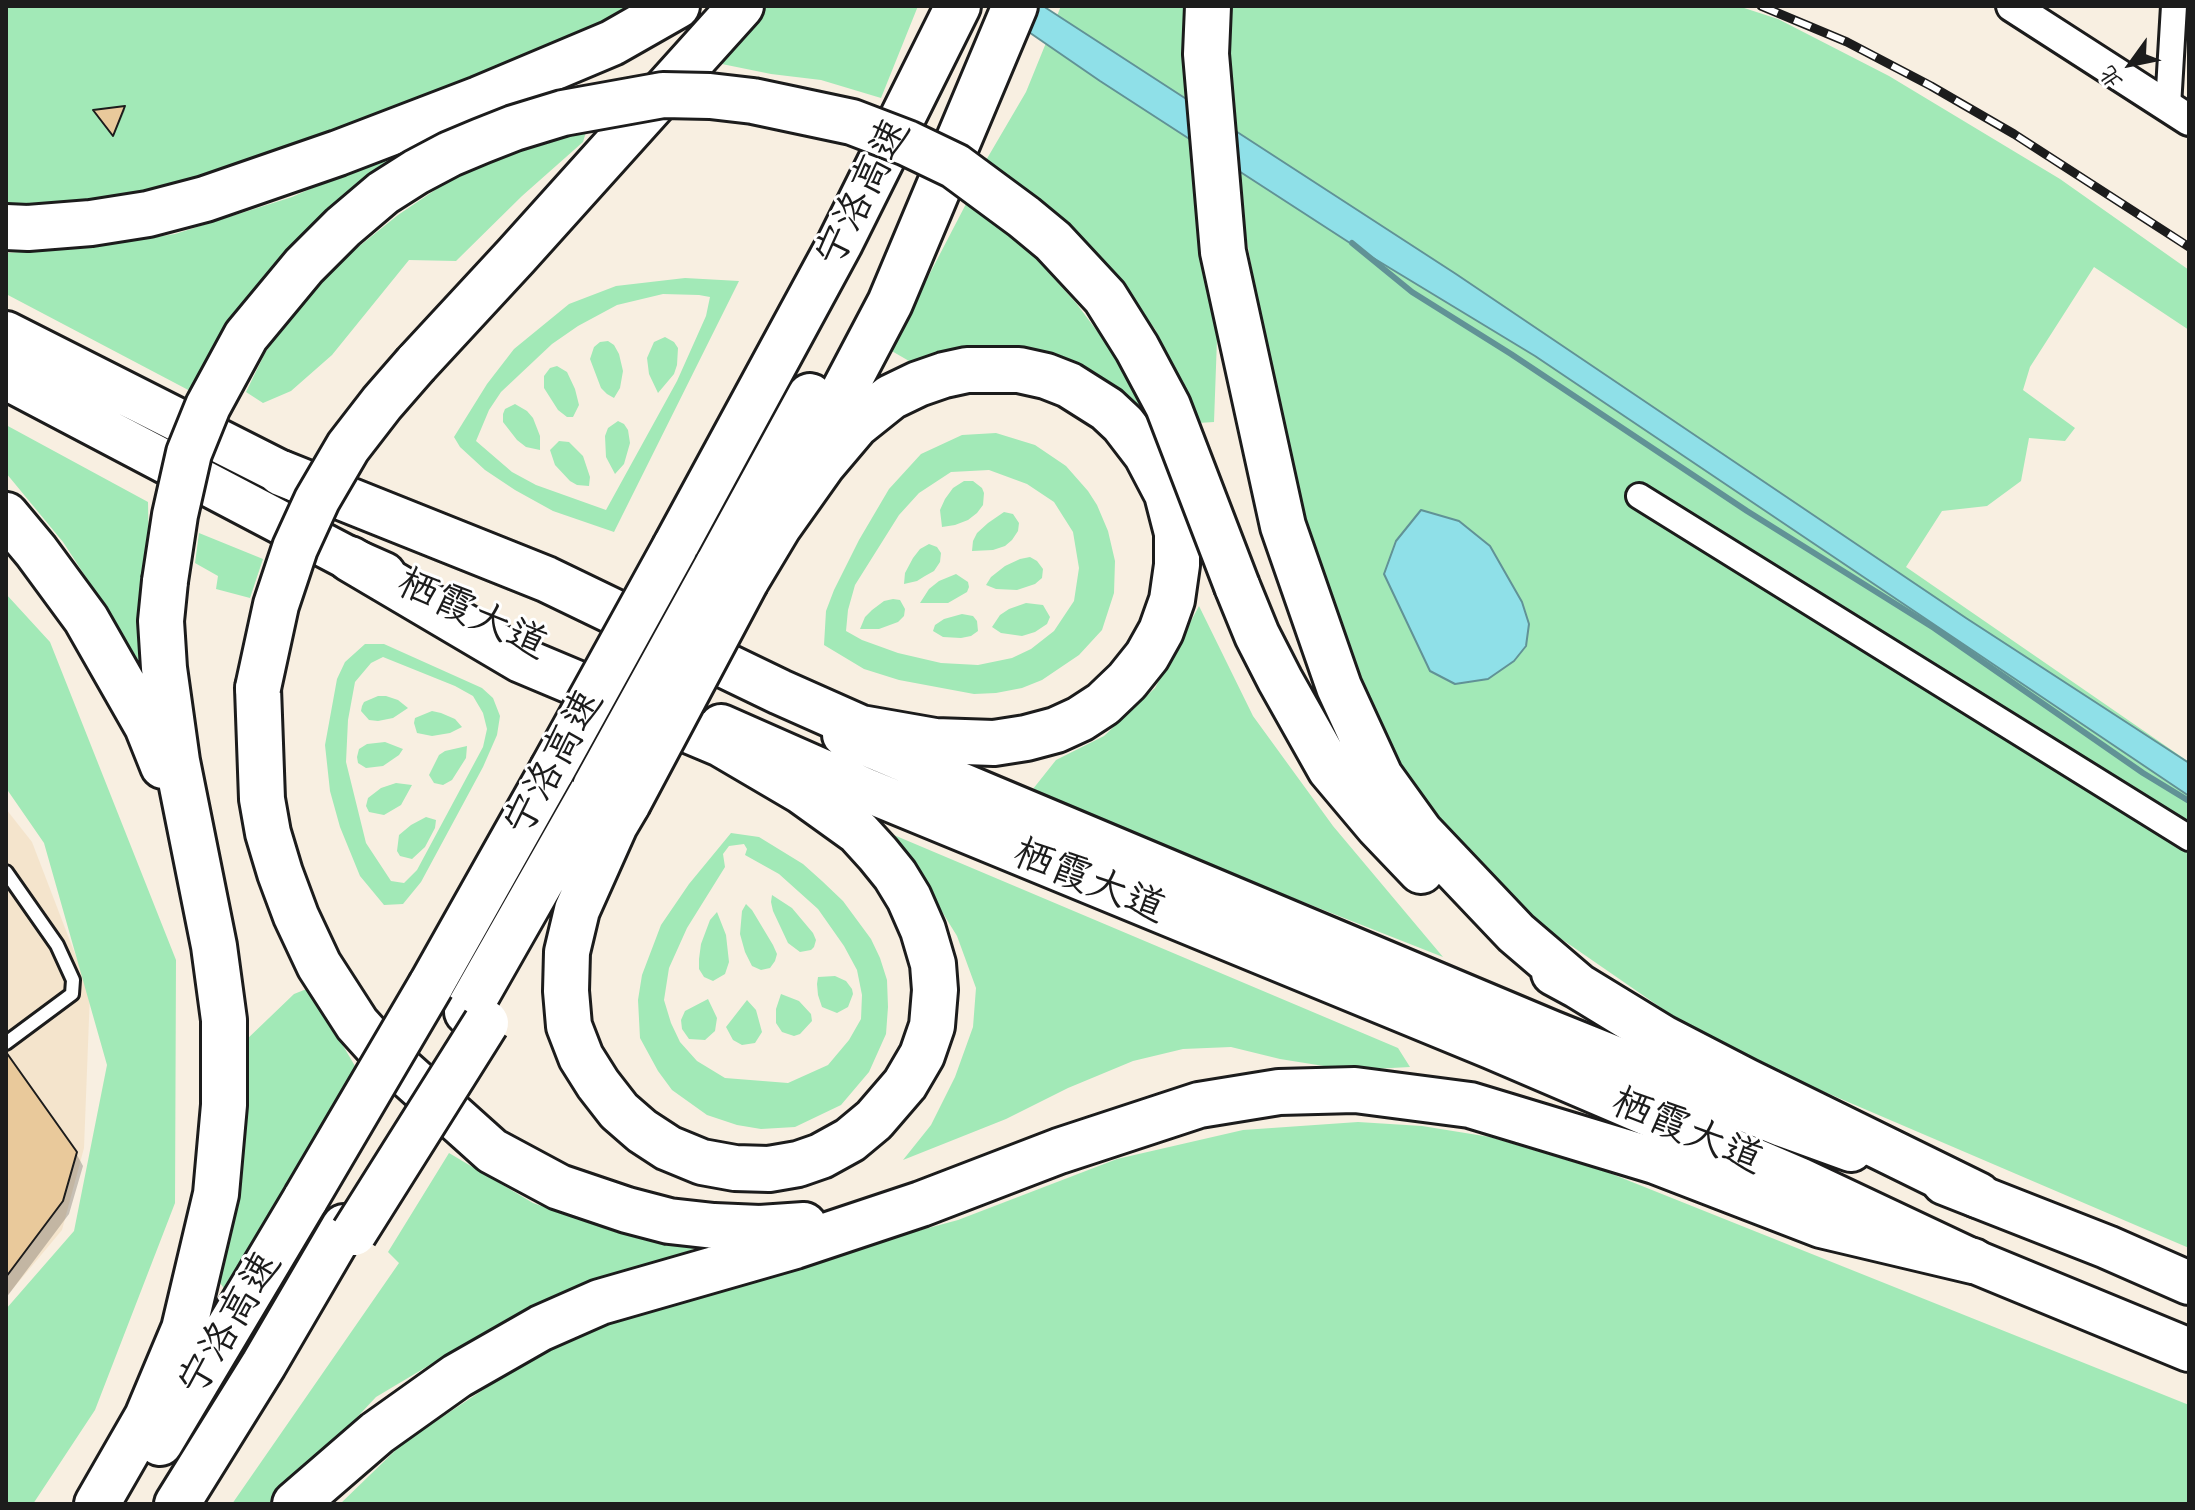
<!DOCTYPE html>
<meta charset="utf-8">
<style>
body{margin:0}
#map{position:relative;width:2195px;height:1510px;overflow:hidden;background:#f8efe1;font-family:Caveat,"LXGW WenKai TC",sans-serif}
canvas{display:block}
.frame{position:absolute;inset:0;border:8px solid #1c1c1c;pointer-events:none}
.north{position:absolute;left:2091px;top:24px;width:80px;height:80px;-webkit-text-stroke:6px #fff;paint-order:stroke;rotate:237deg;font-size:22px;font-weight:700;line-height:32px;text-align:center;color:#1c1c1c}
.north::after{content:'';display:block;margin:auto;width:28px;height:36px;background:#1c1c1c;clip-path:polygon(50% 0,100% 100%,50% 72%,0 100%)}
</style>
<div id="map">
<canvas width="2195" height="1510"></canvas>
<div class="frame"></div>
<div class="north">北</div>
</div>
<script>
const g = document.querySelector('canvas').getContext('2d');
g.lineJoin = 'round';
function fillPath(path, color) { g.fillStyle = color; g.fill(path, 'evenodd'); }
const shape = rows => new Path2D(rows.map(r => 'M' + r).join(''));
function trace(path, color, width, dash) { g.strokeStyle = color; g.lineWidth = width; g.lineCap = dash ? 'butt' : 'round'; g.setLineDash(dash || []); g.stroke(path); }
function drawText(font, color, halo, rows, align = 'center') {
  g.font = font + ' Caveat,"LXGW WenKai TC",sans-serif'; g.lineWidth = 6; g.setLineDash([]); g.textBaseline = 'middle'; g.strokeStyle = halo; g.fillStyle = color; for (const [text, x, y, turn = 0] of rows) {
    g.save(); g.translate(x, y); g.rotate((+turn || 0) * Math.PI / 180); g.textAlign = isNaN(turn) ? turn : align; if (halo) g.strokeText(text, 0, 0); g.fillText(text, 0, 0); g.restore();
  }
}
const built = shape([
 [6,809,32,842,90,993,84,1148,62,1230,6,1297]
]);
const green = shape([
 [6,6,637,6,588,29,298,148,212,176,93,204,6,206],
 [760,6,918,6,881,98,821,80,771,74,712,62],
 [1061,6,1188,6,1185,51,1194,184,1217,339,1214,422,1198,423,1155,329,1098,256,1043,205,985,162,1026,92],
 [1225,6,1738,6,1778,19,1889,76,2060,179,2189,270,2189,330,2094,267,2030,367,2023,390,2075,428,2065,441,2029,438,2021,481,1987,506,1942,511,1906,567,2189,762,2189,1248,1715,1045,1531,918,1406,784,1360,690,1307,526,1269,370,1240,200],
 [586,132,583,142,522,196,456,261,409,260,332,355,291,391,263,403,246,392,265,353,288,319,316,286,352,252,398,215,484,157,541,136],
 [420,140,313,233,194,393,6,294,6,253,86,248,175,234,292,197],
 [967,202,984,213,1033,255,1076,303,1127,371,1151,426,1119,401,916,365,890,350],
 [685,278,739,281,614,532,553,511,515,490,485,470,460,447,454,437,487,384,514,349,569,304,616,286],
 [663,294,699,295,710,297,706,316,677,381,606,510,536,485,512,472,476,441,489,410,501,392,552,344,578,326,617,305],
 [665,337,674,342,678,348,677,365,674,374,658,393,649,374,647,358,654,342],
 [608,341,614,345,619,354,623,371,620,388,614,398,607,394,601,388,590,359,594,347,600,342],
 [557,366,567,372,575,389,579,405,573,417,567,417,558,410,544,388,544,376,550,368],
 [515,404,527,411,533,418,540,436,540,450,526,447,517,440,503,422,503,414,505,409],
 [618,421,624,424,628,430,630,443,624,464,615,474,606,457,605,436,608,428],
 [6,425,148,502,149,563,138,687,95,591,63,542,6,473],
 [996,433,1035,445,1066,466,1088,491,1097,505,1108,531,1115,561,1114,593,1102,630,1079,655,1042,680,1022,688,996,693,974,694,899,680,864,669,824,645,826,611,834,590,859,540,889,489,921,454,962,435],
 [989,470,1027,484,1054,502,1073,532,1079,568,1074,601,1054,631,1031,649,1012,658,978,665,941,663,898,653,862,640,846,631,848,610,855,585,899,515,919,493,951,472],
 [559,441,569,442,583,456,590,477,589,486,577,485,570,481,555,465,550,450],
 [964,481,973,481,982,488,984,493,983,505,977,513,968,520,955,525,942,527,940,510,945,499,953,488],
 [1004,512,1013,514,1019,523,1018,531,1012,540,1005,546,993,550,972,551,973,541,977,533,988,523],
 [199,533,263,559,250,598,216,589,218,576,195,563],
 [929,544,937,547,941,553,940,562,934,571,925,576,917,581,904,584,905,573,913,558,920,549],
 [1030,557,1037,561,1043,569,1042,578,1035,584,1017,590,996,589,986,585,991,577,1005,566,1020,559],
 [956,574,968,582,969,587,967,592,948,603,920,603,929,589,939,581],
 [6,594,50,642,176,960,175,1203,95,1410,33,1504,6,1504,6,1309,74,1231,107,1065,44,843,6,788],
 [893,599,900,600,905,609,904,616,898,622,879,629,860,629,865,617,872,610,884,601],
 [1026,603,1043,605,1050,617,1047,624,1035,632,1022,636,1001,633,992,627,1000,615,1009,609],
 [1199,606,1253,716,1333,826,1443,957,1029,794,1056,760,1104,736,1155,688],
 [962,614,973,616,977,621,978,631,971,636,961,638,943,637,933,631,935,625,944,619],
 [365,644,384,644,482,688,493,698,500,716,497,735,483,767,421,882,403,904,384,905,360,876,340,827,330,791,325,745,337,679,345,662],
 [383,657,455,686,473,696,483,713,487,729,483,747,417,870,404,883,391,881,366,843,346,762,348,720,355,682,371,663],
 [378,696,386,696,398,700,408,708,393,718,378,721,369,720,361,711,362,706,364,702],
 [432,711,441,713,455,719,462,727,450,733,432,736,417,733,414,723,415,718],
 [385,742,403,749,399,755,383,766,366,768,358,763,357,757,359,749,367,744],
 [467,746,466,758,452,780,443,785,434,783,429,775,439,755,445,751],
 [396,783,412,785,401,805,384,815,369,812,366,806,368,798,381,788],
 [426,817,436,820,435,828,425,847,412,859,400,856,397,851,399,835,411,825],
 [882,830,1398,1048,1410,1067,1372,1069,1330,1067,1280,1059,1231,1047,1183,1049,1133,1061,1068,1088,1006,1119,903,1160,931,1125,955,1077,973,1027,976,988,957,936,923,881],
 [731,833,759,837,803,864,822,881,843,901,871,939,880,958,887,980,888,1007,886,1034,869,1072,841,1105,795,1127,761,1129,737,1125,707,1115,672,1090,658,1071,640,1038,638,1000,642,975,661,925,689,884],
 [744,844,747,849,745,855,779,874,818,909,844,946,857,970,862,995,861,1019,849,1040,828,1065,788,1083,725,1078,697,1061,680,1042,671,1023,664,1000,669,968,687,928,725,867,723,854,729,846],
 [772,895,792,908,813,933,816,940,814,947,811,950,800,952,788,943,773,911,771,902],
 [746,904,752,910,773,945,777,954,775,961,770,968,761,970,752,966,745,952,740,934,742,911],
 [717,912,726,935,729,962,725,974,713,981,704,977,699,969,699,959,701,944,710,920],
 [835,976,846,981,852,989,853,994,848,1007,837,1013,822,1007,818,995,817,984,818,977],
 [309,988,355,1066,259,1253,229,1295,214,1275,244,1042,294,994],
 [781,994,799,1001,811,1014,812,1021,800,1034,794,1036,782,1032,776,1023,776,1009],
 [708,999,717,1018,715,1031,705,1040,689,1039,682,1029,681,1020,685,1011],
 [747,1000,756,1010,762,1032,755,1043,742,1045,733,1040,726,1027],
 [1358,1122,1422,1126,1490,1137,1607,1172,2189,1405,2189,1504,340,1504,403,1443,513,1370,583,1332,662,1300,958,1220,1117,1159,1243,1130],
 [449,1153,533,1203,618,1233,696,1248,541,1309,475,1338,376,1397,276,1504,232,1504,399,1263,388,1252]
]);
const water = shape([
 [991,6,1043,6,1456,274,1966,618,2189,763,2189,796,1535,356,1370,256,1100,81,991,6],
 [1421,510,1459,521,1490,546,1522,602,1529,624,1526,646,1514,661,1488,679,1455,684,1430,671,1384,574,1396,541,1421,510]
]);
const shadow = shape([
 [124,108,125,110,114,136,97,112],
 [6,1066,76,1153,83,1166,69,1214,6,1298]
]);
const stream = shape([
 [1352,243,1412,292,1511,354,1747,511,1934,628,2143,773,2189,801]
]);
const building = shape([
 [125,106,113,136,93,110,125,106],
 [6,1052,77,1152,63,1201,6,1277,6,1052]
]);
const service = shape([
 [6,872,57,945,73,980,72,994,6,1043]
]);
const minor = shape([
 [2168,106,2174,6],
 [1639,496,2189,838]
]);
const tertiary = shape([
 [2012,6,2189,120]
]);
const trunk = shape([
 [6,333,312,488],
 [6,378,350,559,384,574],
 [721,726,866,790,1491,1047,1799,1179,1973,1261,2189,1350],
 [844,735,1551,1032,1782,1125,1851,1150],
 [1944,1183,2107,1247,2189,1283]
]);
const motorway = shape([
 [1208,6,1206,54,1223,252,1283,526,1339,687,1380,776,1421,833,1516,933,1578,986],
 [6,227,28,228,91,223,148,214,205,199,338,153,479,99,612,43,677,6],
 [416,364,516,256,741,6],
 [812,451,890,303,1015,6],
 [281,473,546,579,780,692,861,728,935,741,994,743,1026,738,1056,730,1080,719,1103,704,1127,681,1147,656,1161,631,1172,600,1177,565,1177,533,1167,494,1146,454,1123,424,1107,409,1069,385,1046,376,1019,370,967,370,944,375,918,384,891,397,856,425,823,464,779,526,746,581],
 [6,515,36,551,86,619,147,726,163,766],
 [675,547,840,243,958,6],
 [350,559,521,660,721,744,801,791,858,832,878,854,895,875,909,898,923,930,933,964,935,990,932,1026,922,1055,905,1084,874,1120,850,1140,821,1156,798,1164,769,1169,735,1168,702,1162,668,1148,642,1131,619,1111,598,1084,581,1057,569,1026,566,991,567,952,577,910,615,825,628,803],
 [717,566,810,396],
 [1237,586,1257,635,1280,680,1330,769,1378,826,1421,871],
 [258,688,262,799,268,833,280,873,296,916,319,965,357,1024,384,1054,492,1151,559,1187,627,1210,669,1221,714,1226,760,1228,804,1225],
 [1554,973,1578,986,1663,1038,1746,1081,1978,1195],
 [431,985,552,770],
 [467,1012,595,787],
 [160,1443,306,1198],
 [97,1504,147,1417,184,1329,216,1194,224,1105,224,1020,214,946,177,761,164,668,161,621,165,581],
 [177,1504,264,1364,344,1227],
 [295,1504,377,1433,457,1376,541,1328,600,1302,795,1246,921,1204,1059,1151,1199,1105,1279,1092,1355,1090,1470,1105,1655,1161,1821,1225,1973,1261]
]);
const rail = shape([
 [1761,6,1847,42,1931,86,2014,134,2189,247]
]);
const motorwayBridge = shape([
 [165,581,175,515,189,453,208,406,246,336,304,266,343,227,383,193,416,172,450,154,481,141,514,128,563,113,663,95,710,96,753,101,852,122,907,143,955,166,1024,217,1053,241,1105,297,1137,348,1168,406,1237,586],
 [258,688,276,605,295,548,317,500,348,447,382,403,416,364],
 [552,770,675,547],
 [595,787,717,566],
 [628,803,746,581],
 [306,1198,431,985],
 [354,1233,486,1023]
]);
const streetNames = [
 ["宁洛高速",864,193,-63],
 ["栖霞大道",472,615,25],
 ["宁洛高速",555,763,-61],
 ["栖霞大道",1089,882,22],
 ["栖霞大道",1687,1132,23],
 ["宁洛高速",231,1324,-59]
];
fillPath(built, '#f4e4cc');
fillPath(green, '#a2e9b7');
fillPath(water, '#8fe0e8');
trace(water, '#619296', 2);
fillPath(shadow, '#0003');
trace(stream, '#619296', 6);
fillPath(building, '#e9c99b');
trace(building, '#1c1c1c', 2);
trace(service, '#1c1c1c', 18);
trace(minor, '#1c1c1c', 30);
trace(tertiary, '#1c1c1c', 36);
trace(trunk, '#1c1c1c', 48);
trace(motorway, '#1c1c1c', 50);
trace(service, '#fff', 12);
trace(minor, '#fff', 24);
trace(tertiary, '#fff', 30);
trace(trunk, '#fff', 42);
trace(motorway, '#fff', 44);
trace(rail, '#1c1c1c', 9);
trace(rail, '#fff', 6, [18]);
trace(motorwayBridge, '#1c1c1c', 50, []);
trace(motorwayBridge, '#fff', 44);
drawText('40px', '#1c1c1c', '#fff', streetNames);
</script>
